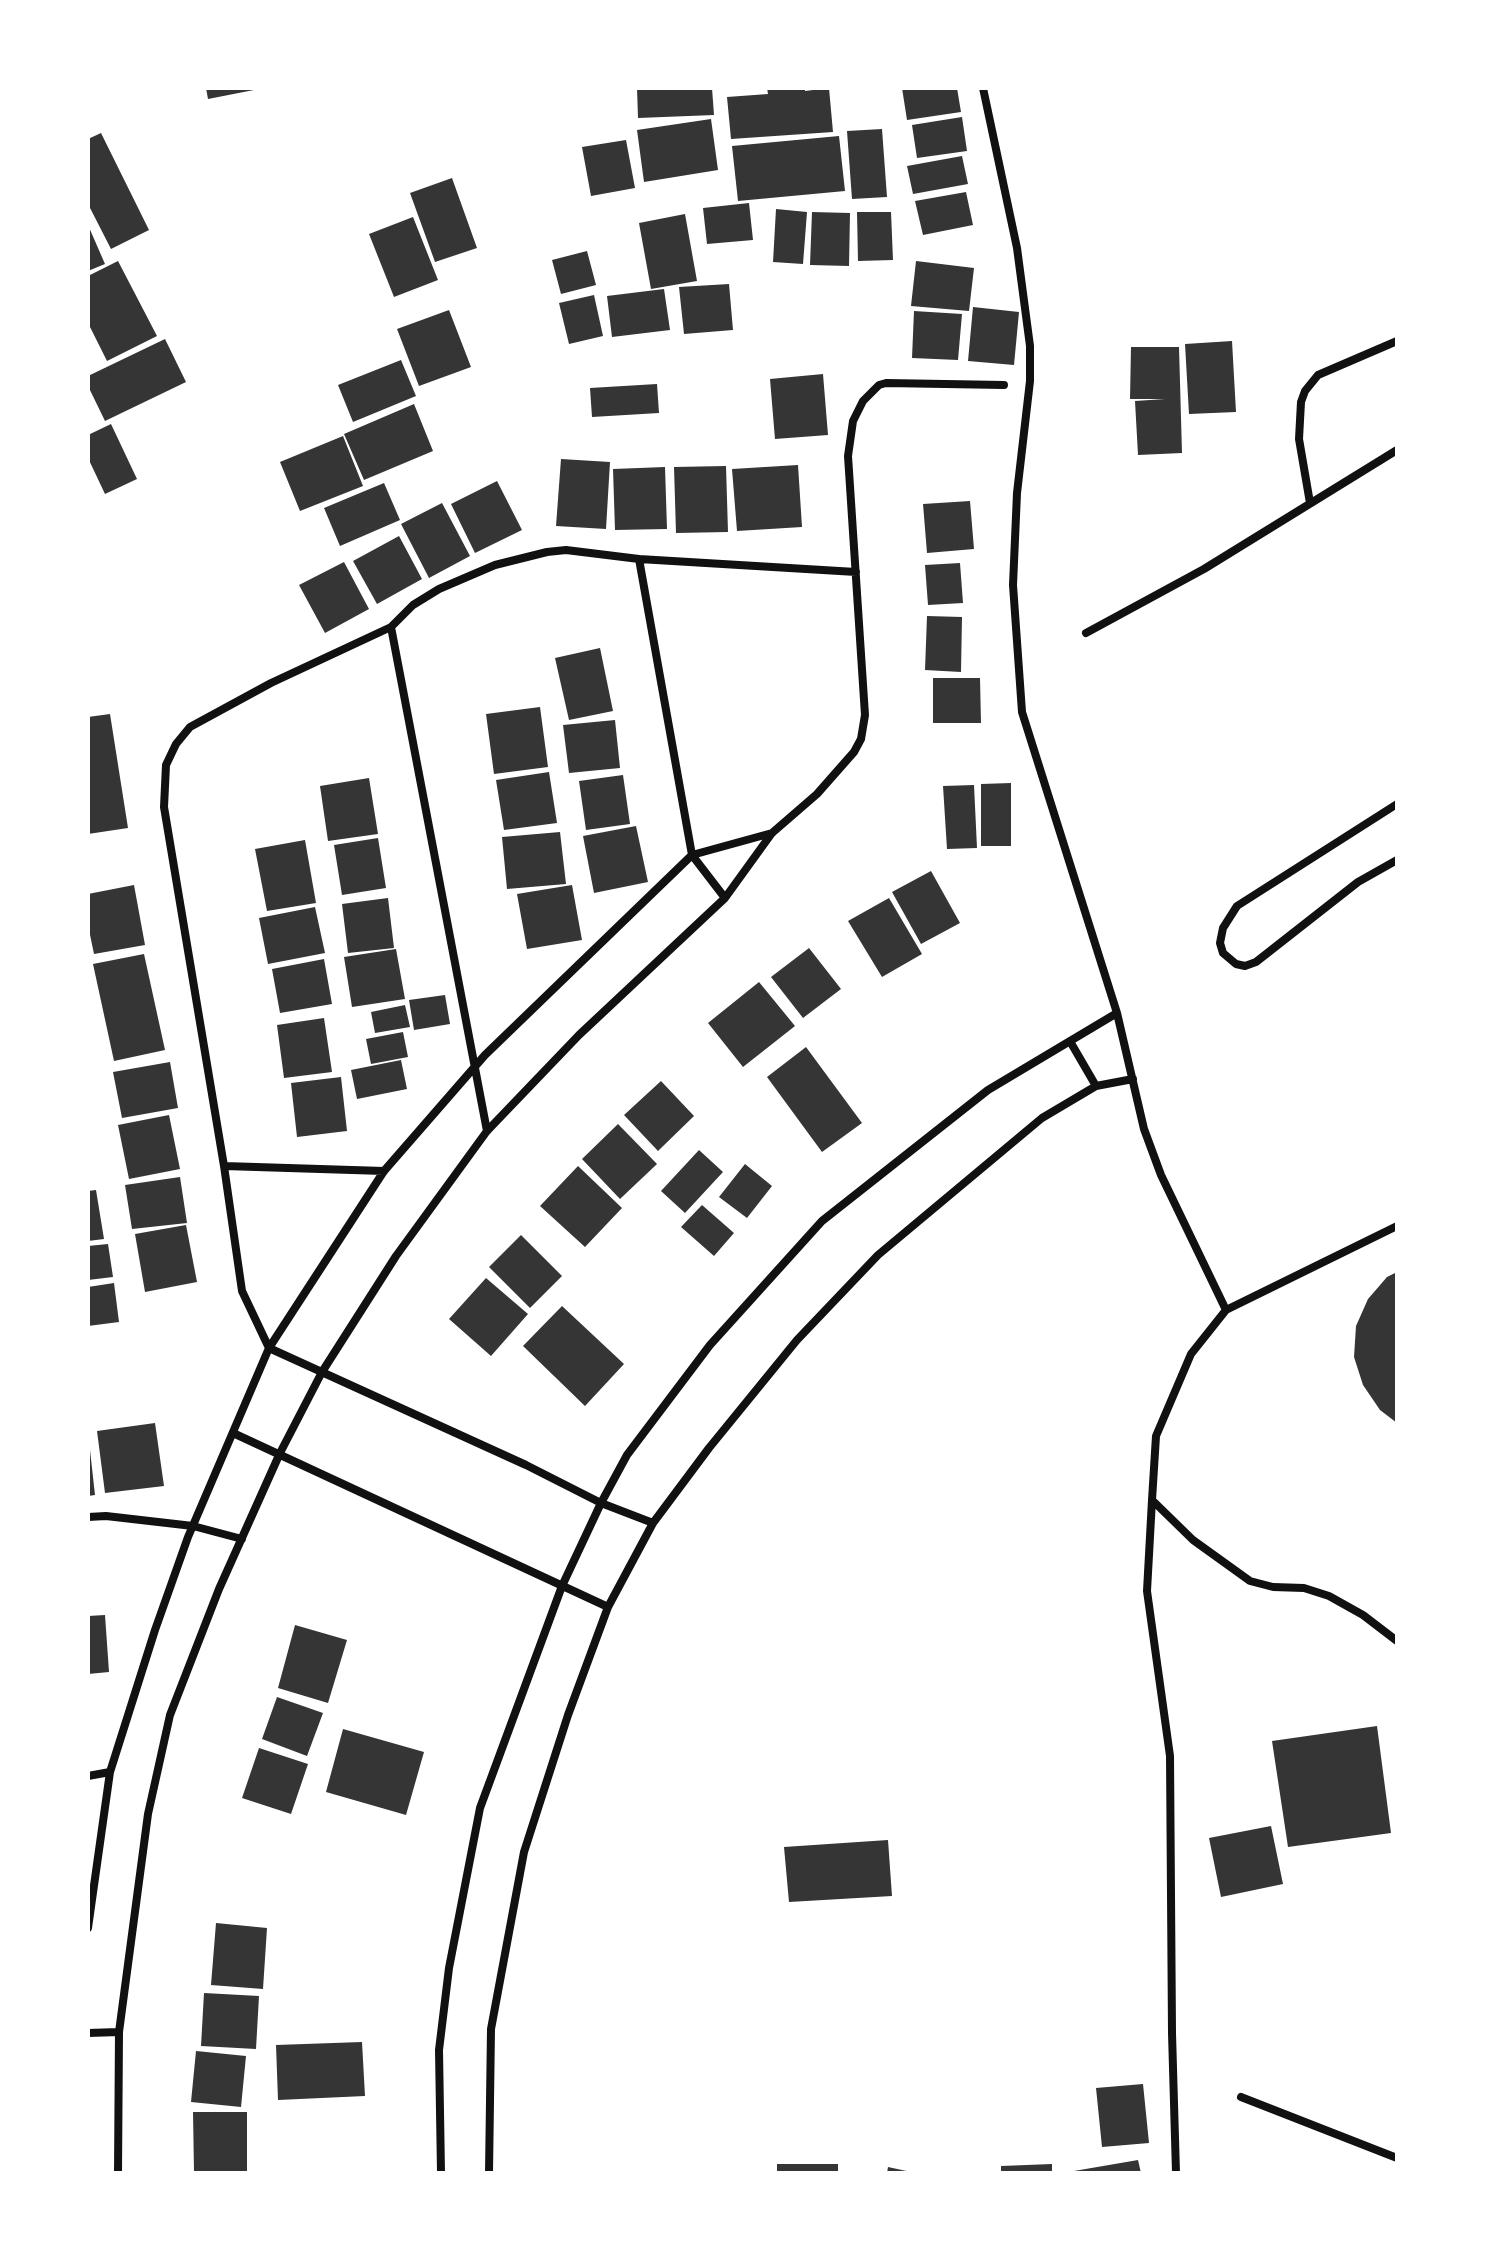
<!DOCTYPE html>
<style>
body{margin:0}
#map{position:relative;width:1485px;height:2261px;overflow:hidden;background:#fff;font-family:Rubik,sans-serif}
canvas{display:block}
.frame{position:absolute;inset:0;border:90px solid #fff;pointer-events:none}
</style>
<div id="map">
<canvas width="1485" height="2261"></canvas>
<div class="frame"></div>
</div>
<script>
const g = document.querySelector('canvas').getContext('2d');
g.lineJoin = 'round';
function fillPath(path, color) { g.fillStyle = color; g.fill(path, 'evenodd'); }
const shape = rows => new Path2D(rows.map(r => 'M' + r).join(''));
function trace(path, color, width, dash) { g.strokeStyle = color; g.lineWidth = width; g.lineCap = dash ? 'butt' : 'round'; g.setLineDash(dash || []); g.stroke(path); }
const building = shape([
 [206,88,259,88,259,89,208,99],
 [637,88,712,88,714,115,638,118],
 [767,88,805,88,805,91,829,88,833,132,731,139,727,97,768,94],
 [902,88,957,88,961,112,907,120],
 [962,117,967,151,917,158,912,125],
 [711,119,718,170,644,182,637,130],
 [882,129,887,197,852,199,847,131],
 [101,133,149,230,111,249,88,204,88,139],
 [839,136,845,191,738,201,732,146],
 [626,140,635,188,591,196,582,147],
 [962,156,968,184,913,194,907,166],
 [452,178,477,248,435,262,410,193],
 [966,192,973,225,923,235,915,201],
 [749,203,753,240,707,244,703,208],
 [776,209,807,212,803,264,773,262],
 [812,212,850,213,849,266,810,265],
 [857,212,891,212,893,260,858,261],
 [685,214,697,281,651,289,639,223],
 [413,217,438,280,394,297,369,234],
 [88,225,105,264,88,271],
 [587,251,596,285,561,294,552,260],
 [118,261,157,336,107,361,88,323,88,276],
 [916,261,974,268,969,311,911,306],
 [729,284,733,330,684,334,679,287],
 [664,289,670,330,612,337,607,296],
 [594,295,603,336,569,344,559,303],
 [973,307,1019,312,1014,365,968,361],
 [449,310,471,367,419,386,397,329],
 [914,311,962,314,958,360,912,358],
 [165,339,186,382,105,421,88,386,88,376],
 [1232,341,1236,412,1189,414,1185,344],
 [1131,347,1179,347,1182,453,1138,455,1135,401,1165,399,1130,399],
 [401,360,416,396,353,422,338,385],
 [823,374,828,435,775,439,770,379],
 [657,384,659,413,592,417,590,388],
 [414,404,433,451,364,480,344,434],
 [111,424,137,479,105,494,88,458,88,435],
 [343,436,363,486,300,511,280,462],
 [561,459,610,462,606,529,556,526],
 [798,465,802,527,737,531,732,469],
 [726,466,728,532,676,533,674,467],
 [665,467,667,529,615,530,613,469],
 [497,481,522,530,475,553,451,504],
 [384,483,400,520,340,546,324,508],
 [970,501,974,549,927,553,923,504],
 [442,503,470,556,429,578,401,524],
 [399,536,422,579,377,604,353,561],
 [344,562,369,609,325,633,299,585],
 [960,563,963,603,928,605,925,565],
 [927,616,962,617,961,672,925,670],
 [600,648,613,711,569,720,555,658],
 [933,678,980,678,981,723,933,723],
 [540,707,548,767,494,774,486,714],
 [110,714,128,828,88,834,88,717],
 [615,720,620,768,569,773,563,725],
 [549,772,557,823,504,830,496,780],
 [623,775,630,824,586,830,579,781],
 [369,778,378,834,328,841,320,786],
 [1011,783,1011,846,981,846,981,784],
 [974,785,977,848,947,849,943,786],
 [636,826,648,882,594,893,583,836],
 [560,832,566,884,507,889,502,837],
 [378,838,386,888,342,895,334,845],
 [305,840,316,903,267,911,255,849],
 [931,871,960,923,921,944,892,892],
 [134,885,145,945,94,954,88,925,88,894],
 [572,885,582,940,527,949,517,894],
 [388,898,394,948,348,953,342,904],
 [889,898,922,954,882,977,848,921],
 [315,907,325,953,268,964,259,918],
 [809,948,841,989,803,1018,771,977],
 [396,949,405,999,352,1007,344,957],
 [144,954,165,1050,114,1061,93,964],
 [324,959,332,1004,280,1013,272,969],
 [759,982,795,1026,743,1067,708,1023],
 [445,995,450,1024,414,1030,409,1000],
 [405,1005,410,1027,375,1033,371,1012],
 [324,1018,332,1072,284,1078,277,1025],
 [403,1032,408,1057,371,1064,366,1039],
 [806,1047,862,1123,822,1152,767,1077],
 [401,1060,407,1089,357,1099,351,1070],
 [170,1062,178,1108,122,1118,113,1072],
 [341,1077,347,1131,297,1137,291,1083],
 [661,1081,694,1116,658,1151,624,1115],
 [169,1115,180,1169,129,1179,118,1125],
 [618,1124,657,1164,620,1199,582,1159],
 [699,1150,723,1172,685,1213,661,1191],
 [745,1164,772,1186,747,1218,719,1197],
 [578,1166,622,1208,585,1247,540,1206],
 [180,1177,187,1223,132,1229,125,1185],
 [96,1190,104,1239,88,1241,88,1191],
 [702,1205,734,1233,714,1256,681,1227],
 [186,1225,197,1282,145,1292,135,1234],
 [521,1235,562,1276,530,1308,489,1267],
 [108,1244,113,1277,88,1280,88,1246],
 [1397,1272,1397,1423,1380,1410,1363,1385,1354,1357,1356,1326,1368,1299,1387,1277],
 [486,1278,528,1314,491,1356,449,1319],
 [114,1283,119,1322,88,1326,88,1287],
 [562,1306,624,1364,585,1406,523,1346],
 [155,1423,164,1486,105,1493,97,1431],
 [88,1450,90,1450,95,1495,88,1496],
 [105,1615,109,1672,88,1674,88,1616],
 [295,1625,347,1640,328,1703,278,1688],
 [277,1697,323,1713,307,1756,262,1739],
 [1377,1726,1391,1833,1288,1847,1272,1741],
 [343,1729,424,1752,406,1815,326,1792],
 [259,1748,308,1764,291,1814,242,1798],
 [1271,1826,1283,1884,1221,1897,1209,1838],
 [888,1840,892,1896,789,1902,784,1847],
 [216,1923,267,1928,263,1989,211,1985],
 [204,1993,259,1996,256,2049,201,2046],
 [362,2042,365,2096,278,2100,276,2045],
 [196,2051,246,2056,241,2107,191,2102],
 [1143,2084,1149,2143,1102,2147,1096,2088],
 [193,2112,247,2112,247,2172,194,2172],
 [1138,2160,1141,2173,1074,2173,1074,2171],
 [777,2164,838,2164,838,2173,777,2173],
 [1052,2164,1052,2173,1001,2173,1001,2166],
 [888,2167,911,2172,911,2173,887,2173]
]);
const minor = shape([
 [983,88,1017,248,1030,346,1030,381,1017,493,1013,585,1022,712,1117,1013,1144,1129,1161,1175,1226,1310],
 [1310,503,1299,439,1301,402,1305,391,1318,375,1397,341],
 [639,559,856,572],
 [391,627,271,683,190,727,176,744,166,765,164,807,224,1166,242,1291,269,1348,526,1465,601,1503,653,1523],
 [1086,633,1204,569,1397,450],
 [1397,804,1237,906,1223,928,1220,943,1223,953,1236,964,1245,966,1256,962,1358,882,1397,860],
 [1071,1043,1096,1086],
 [487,1131,391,627,413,605,439,589,495,565,547,552,566,550,639,559,692,855,725,898],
 [224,1166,384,1171],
 [1397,1226,1226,1310,1191,1354,1156,1436,1152,1500,1193,1540,1250,1581,1273,1587,1304,1588,1329,1596,1363,1615,1397,1641],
 [233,1433,608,1607],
 [1152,1500,1147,1591,1170,1756,1172,2033,1176,2173],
 [88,1517,106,1516,193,1526,242,1539],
 [88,1776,110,1772],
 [88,1928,110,1772,155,1630,188,1537,269,1348,384,1171,485,1055,692,855,772,833],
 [88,2033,119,2032],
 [1241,2097,1397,2158],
 [118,2173,119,2032,148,1814,170,1715,219,1589,280,1453,322,1372,396,1256,487,1131,579,1035,725,898,772,833,817,794,854,752,861,739,865,715,848,456,853,421,863,401,879,385,886,383,1004,385],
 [441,2173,439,2050,449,1968,480,1808,562,1586,601,1503,627,1455,710,1345,822,1221,988,1090,1117,1013],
 [489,2173,491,2029,524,1852,568,1715,608,1607,653,1523,709,1448,797,1340,878,1255,1042,1118,1096,1086,1133,1079]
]);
fillPath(building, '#353535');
trace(minor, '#111', 8);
</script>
